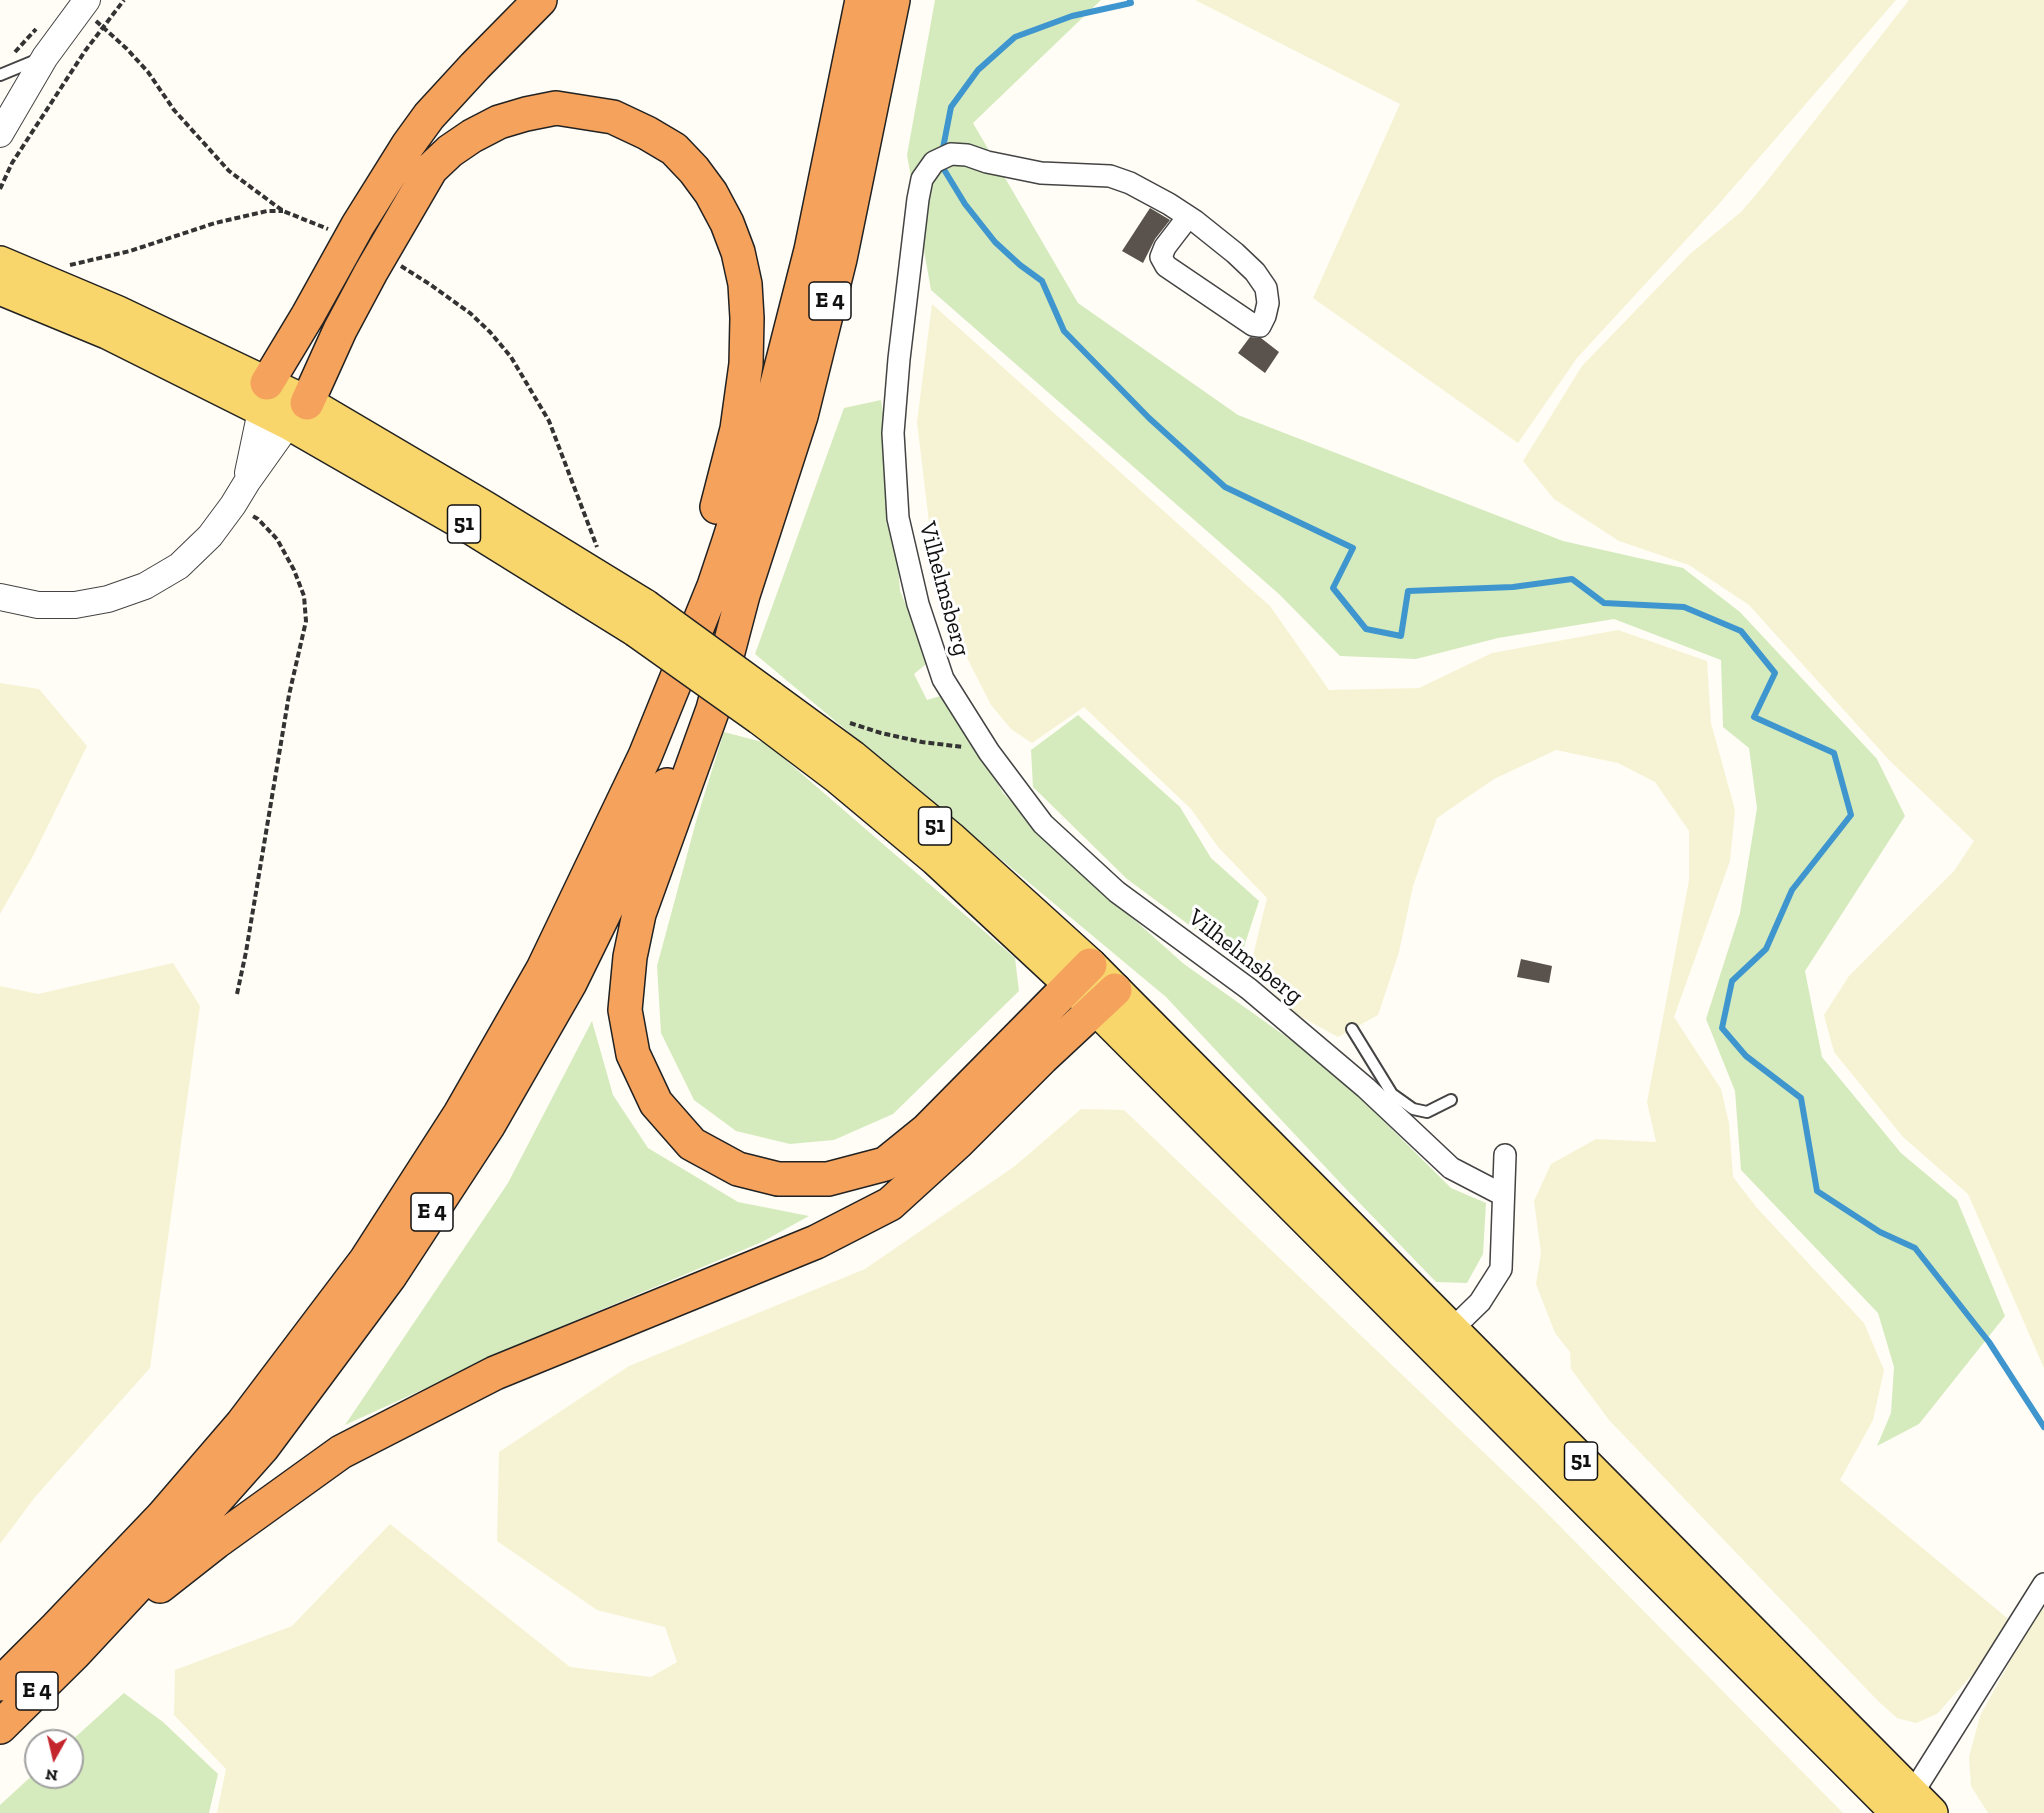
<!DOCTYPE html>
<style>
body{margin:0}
#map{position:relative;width:2044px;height:1813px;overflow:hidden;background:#fffdf5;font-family:"Zilla Slab",serif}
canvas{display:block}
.north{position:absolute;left:24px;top:1729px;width:60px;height:60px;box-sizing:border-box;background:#fff;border:2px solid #a0a0a0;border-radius:50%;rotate:188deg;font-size:16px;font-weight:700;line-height:24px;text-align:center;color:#111}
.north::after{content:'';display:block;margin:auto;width:21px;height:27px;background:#c4262e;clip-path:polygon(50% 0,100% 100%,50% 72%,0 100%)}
</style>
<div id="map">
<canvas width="2044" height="1813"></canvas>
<div class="north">N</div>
</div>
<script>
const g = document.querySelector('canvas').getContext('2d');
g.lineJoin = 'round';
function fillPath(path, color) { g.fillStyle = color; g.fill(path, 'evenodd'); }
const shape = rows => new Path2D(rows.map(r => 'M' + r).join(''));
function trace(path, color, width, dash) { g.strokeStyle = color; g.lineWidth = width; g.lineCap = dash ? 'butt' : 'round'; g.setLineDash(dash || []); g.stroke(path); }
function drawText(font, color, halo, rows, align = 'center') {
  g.font = font + ' "Zilla Slab",serif'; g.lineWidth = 6; g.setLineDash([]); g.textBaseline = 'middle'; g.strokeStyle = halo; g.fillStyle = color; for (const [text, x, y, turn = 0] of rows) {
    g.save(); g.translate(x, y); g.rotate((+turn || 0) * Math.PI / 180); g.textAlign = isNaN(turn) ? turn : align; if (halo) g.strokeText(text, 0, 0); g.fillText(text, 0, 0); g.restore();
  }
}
const farmland = shape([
 [1195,0,1896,0,1718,205,1577,358,1518,443,1313,298,1400,104],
 [1909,0,2044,0,2044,1368,1968,1194,1903,1137,1834,1052,1824,1015,1849,976,1954,871,1974,841,1889,760,1749,605,1689,565,1619,541,1554,499,1523,461,1582,366,1690,254,1741,212,1764,185],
 [932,304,1270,606,1329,690,1419,688,1492,653,1618,630,1707,661,1711,723,1735,810,1730,861,1674,1017,1721,1089,1729,1123,1733,1177,1757,1208,1864,1323,1884,1370,1873,1420,1840,1480,2012,1622,1979,1667,1937,1714,1916,1723,1897,1718,1878,1701,1609,1420,1571,1369,1570,1352,1555,1333,1536,1284,1541,1253,1534,1201,1551,1164,1596,1139,1656,1142,1647,1102,1689,880,1689,831,1655,782,1618,763,1556,750,1494,779,1437,818,1413,886,1399,952,1378,1015,1338,1037,1294,1013,1261,980,1252,960,1267,898,1218,847,1191,809,1084,707,1032,743,1011,729,991,705,956,636,935,573,917,422],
 [0,683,39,689,87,746,33,856,0,914],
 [173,963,200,1006,150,1368,35,1497,0,1544,0,986,38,994],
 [1081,1109,1124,1110,1539,1505,1843,1813,217,1813,226,1769,174,1715,175,1670,292,1626,390,1524,570,1667,651,1677,677,1662,665,1627,597,1610,497,1541,499,1452,629,1366,865,1269,1015,1166],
 [2044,1599,2044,1813,1988,1813,1971,1786,1969,1757,1980,1716]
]);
const green = shape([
 [935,0,1101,0,973,123,1078,303,1238,415,1563,541,1683,568,1740,612,1877,759,1905,816,1805,971,1822,1057,1901,1153,1957,1200,2005,1316,1919,1424,1877,1446,1891,1413,1894,1367,1878,1313,1741,1170,1735,1091,1706,1019,1740,913,1757,808,1749,748,1723,727,1721,660,1614,619,1498,638,1416,659,1340,656,1279,594,931,290,907,155],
 [881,400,890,459,900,591,930,661,914,674,927,700,947,694,1003,793,1075,867,1184,964,1330,1068,1451,1188,1486,1203,1483,1254,1467,1283,1436,1282,1345,1188,1166,997,755,654,844,408],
 [1078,715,1180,807,1211,858,1259,901,1239,962,1127,879,1033,787,1031,750],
 [724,732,766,743,1015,958,1019,991,893,1114,834,1140,790,1144,736,1131,694,1100,661,1033,657,966,697,818],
 [592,1021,613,1095,648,1148,738,1202,809,1216,762,1242,560,1327,345,1425,508,1183],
 [124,1693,163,1722,218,1774,209,1813,0,1813,0,1805,36,1772,36,1777,72,1777,71,1741]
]);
const stream = shape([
 [942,153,951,107,978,70,1015,37,1072,16,1131,3,1130,0],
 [940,163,965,204,995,242,1020,265,1042,281,1064,331,1149,418,1225,487,1353,548,1333,588,1366,629,1401,636,1408,591,1513,587,1572,579,1604,603,1684,607,1741,631,1775,673,1754,717,1834,753,1851,815,1792,890,1766,949,1732,981,1722,1028,1746,1056,1801,1098,1817,1191,1880,1232,1915,1248,1989,1342,2044,1427]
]);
const building = shape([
 [1150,208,1170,220,1155,239,1143,263,1122,251],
 [1250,337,1261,338,1279,352,1265,373,1238,353],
 [1521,959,1552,966,1549,983,1517,977]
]);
const path = shape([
 [96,21,127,49,148,72,174,110,229,171,283,211,328,229],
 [15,52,36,29],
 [0,189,12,163,85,51,124,0],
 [70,265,130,251,215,223,267,211,283,211],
 [401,266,431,285,470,313,490,332,511,357,549,421,597,547],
 [850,723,881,733,922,742,963,747],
 [237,994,246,952,289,695,306,621,304,596,294,570,277,539,258,519,251,515]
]);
const service = shape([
 [0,75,39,59],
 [1352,1029,1392,1094,1413,1109,1427,1112,1451,1100]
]);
const minor = shape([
 [1188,217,1165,247,1161,257,1166,266,1253,325,1260,326,1265,316,1268,303,1266,288,1255,272,1235,253,1195,221,1169,204,1130,183,1110,176,1041,173,987,162,967,155,951,154,934,162,922,179,918,199,899,359,893,433,898,518,918,604,943,679,989,752,1043,824,1117,892,1249,989,1366,1088,1451,1168,1503,1195],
 [1444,1337,1480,1302,1501,1269,1505,1155],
 [1907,1802,2044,1584]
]);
const tertiary = shape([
 [0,134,45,57,87,0],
 [248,473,265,392],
 [0,597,38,605,75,605,108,599,145,586,179,566,210,536,233,505,247,482,289,423,301,410]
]);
const primary = shape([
 [0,263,116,312,307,403,485,508,645,606],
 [0,288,107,332,289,423,475,530,636,630],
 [770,697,852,757,951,839,1090,965,1931,1813],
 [760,718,838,777,936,859,1096,1008,1898,1813]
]);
const motorway = shape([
 [893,0,840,259,801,416,743,595,713,709,639,914,630,957,625,1010,633,1054,656,1103,692,1144,738,1169,778,1179,828,1179,885,1164,927,1130,1090,965],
 [267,383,308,315,358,225,408,145,429,116,475,66,540,0],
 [307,403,340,330,371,272,431,169,450,151,472,136,499,122,526,114,556,108,613,117,647,133,674,149,694,170,711,193,727,223,738,252,745,284,747,318,746,364,737,429,717,507],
 [160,1586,216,1542,341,1452,495,1373,816,1242,890,1204,957,1143,1042,1058,1115,990],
 [0,1684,56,1628,162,1517,242,1424,366,1260,460,1114,543,969,645,756,714,586,729,541,770,411,811,250,862,0],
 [0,1727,74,1654,182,1538,263,1447,390,1276,488,1126,570,983,667,785]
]);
const primaryBridge = shape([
 [645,606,770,697],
 [636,630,760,718]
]);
const shields = [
 [830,301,42],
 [464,524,33],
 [935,826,33],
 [432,1212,42],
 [1581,1461,33],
 [37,1691,42]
];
const shieldNames = [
 ["E 4",830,301],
 ["51",464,524],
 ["51",935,826],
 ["E 4",432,1212],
 ["51",1581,1461],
 ["E 4",37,1691]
];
const streetNames = [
 ["Vilhelmsberg",944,589,75],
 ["Vilhelmsberg",1245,957,38]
];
fillPath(farmland, '#f6f3d4');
fillPath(green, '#d5ebbd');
trace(stream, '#3f96cf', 6);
fillPath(building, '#5a524d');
trace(service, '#444', 14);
trace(minor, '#444', 24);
trace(tertiary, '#444', 28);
trace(primary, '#222', 36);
trace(motorway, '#222', 36);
trace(path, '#333', 4, [6, 3]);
trace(service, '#fff', 10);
trace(minor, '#fff', 21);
trace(tertiary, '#fff', 26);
trace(primary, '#f9d66b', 33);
trace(motorway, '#f5a25d', 33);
trace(primaryBridge, '#222', 36, []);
trace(primaryBridge, '#f9d66b', 33);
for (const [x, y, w] of shields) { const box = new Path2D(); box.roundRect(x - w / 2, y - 19, w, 38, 4.5); g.fillStyle = '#fff'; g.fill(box); trace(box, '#111', 1.5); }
drawText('bold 22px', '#111', null, shieldNames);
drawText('24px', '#111', '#fff', streetNames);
</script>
